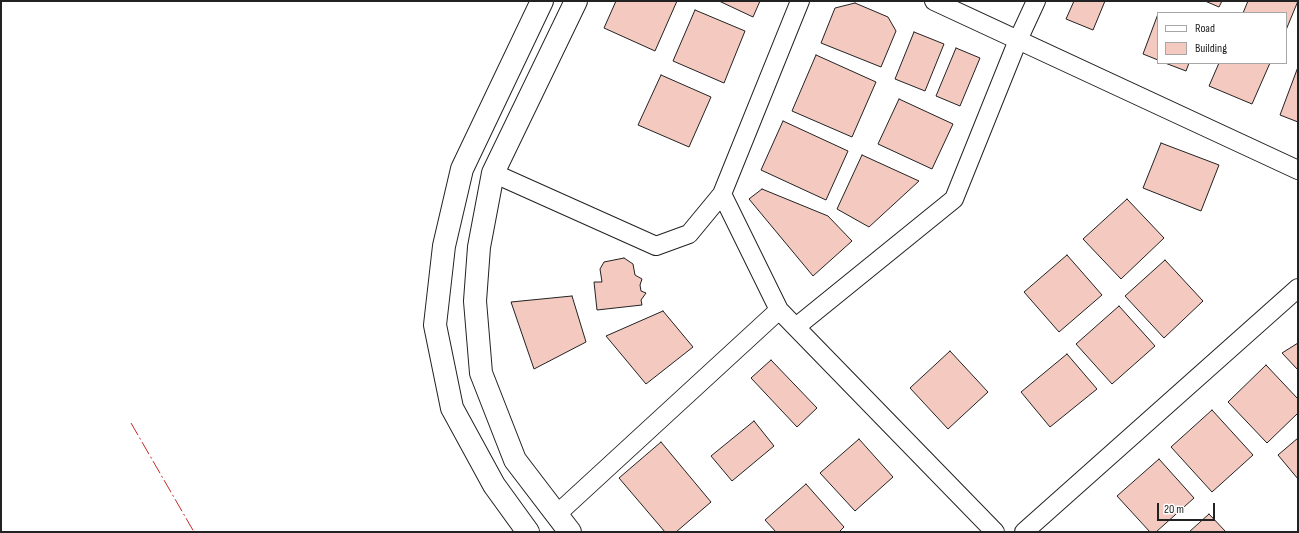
<!DOCTYPE html>
<style>
body{margin:0}
#map{position:relative;width:1299px;height:533px;overflow:hidden;background:#fff;font-family:"Sofia Sans Condensed",sans-serif}
canvas{display:block}
.frame{position:absolute;inset:0;border:2px solid #222;pointer-events:none}
.legend{position:absolute;left:1157px;top:12px;width:130px;height:52px;box-sizing:border-box;background:#fff;border:1px solid #a7a7a7;margin:0;padding:5px 7px;list-style:none;font-size:12px;color:#222}
.legend li{display:flex;align-items:center;gap:8px;height:20px}
.legend b{width:20px;border:1px solid #a7a7a7}
.scale{position:absolute;left:1157px;top:503px;width:58px;height:18px;box-sizing:border-box;border:2px solid #222;border-top:0;padding-left:5px;font-size:12px;line-height:14px;white-space:nowrap;color:#222;-webkit-text-stroke:3px #fff;paint-order:stroke}
</style>
<div id="map">
<canvas width="1299" height="533"></canvas>
<div class="frame"></div>
<ul class="legend">
<li><b style="height:5px;background:#fff"></b>Road</li>
<li><b style="height:11px;background:#f3c9c0"></b>Building</li>
</ul>
<div class="scale">20 m</div>
</div>
<script>
const g = document.querySelector('canvas').getContext('2d');
g.lineJoin = 'round';
function fillPath(path, color) { g.fillStyle = color; g.fill(path, 'evenodd'); }
const shape = rows => new Path2D(rows.map(r => 'M' + r).join(''));
function trace(path, color, width, dash) { g.strokeStyle = color; g.lineWidth = width; g.lineCap = dash ? 'butt' : 'round'; g.setLineDash(dash || []); g.stroke(path); }
const building = shape([
 [616,1,677,1,655,51,604,28,616,1],
 [719,1,760,1,753,17,719,1],
 [1074,1,1105,1,1093,30,1066,19,1074,1],
 [1205,1,1222,1,1219,7,1205,1],
 [1248,1,1298,1,1286,30,1286,13,1243,13,1248,1],
 [855,3,888,17,896,31,881,67,821,43,835,8,855,3],
 [695,10,745,31,724,83,673,61,695,10],
 [1158,14,1158,60,1143,54,1158,14],
 [914,32,944,44,925,91,895,79,914,32],
 [956,48,980,58,960,106,936,96,956,48],
 [816,55,876,82,852,137,792,111,816,55],
 [1165,63,1189,63,1186,71,1165,63],
 [1219,63,1270,63,1252,104,1209,86,1219,63],
 [1298,67,1298,122,1280,115,1298,67],
 [661,75,711,97,689,147,638,125,661,75],
 [899,99,953,124,932,169,878,144,899,99],
 [783,121,848,151,826,200,761,170,783,121],
 [1161,143,1219,165,1201,211,1143,188,1161,143],
 [862,155,919,181,869,227,837,209,862,155],
 [762,189,828,216,852,241,813,276,749,199,762,189],
 [1127,199,1164,238,1121,279,1083,239,1127,199],
 [1067,255,1102,295,1059,332,1024,292,1067,255],
 [624,258,633,264,635,275,642,279,640,285,641,291,646,293,641,300,642,305,597,310,594,282,602,282,600,269,604,262,624,258],
 [1165,260,1203,301,1164,338,1125,296,1165,260],
 [572,296,586,342,534,369,511,302,572,296],
 [1119,306,1155,346,1112,384,1076,344,1119,306],
 [663,311,693,347,646,384,606,336,663,311],
 [1298,343,1298,370,1282,353,1298,343],
 [950,351,988,392,948,429,910,388,950,351],
 [1067,354,1097,389,1050,427,1021,392,1067,354],
 [771,360,817,408,797,427,751,378,771,360],
 [1266,365,1298,399,1298,413,1267,443,1228,402,1266,365],
 [1212,410,1253,455,1212,492,1171,447,1212,410],
 [754,421,774,446,732,481,711,456,754,421],
 [1298,438,1298,479,1278,455,1298,438],
 [859,439,893,477,855,511,820,473,859,439],
 [661,442,711,502,676,532,665,532,619,478,661,442],
 [1159,459,1194,498,1156,532,1150,532,1117,496,1159,459],
 [806,484,844,527,839,532,776,532,765,520,806,484],
 [1209,514,1226,532,1189,532,1209,514]
]);
const street = shape([
 [800,1,722,194,779,310,995,532],
 [934,1,1298,170],
 [493,173,656,246,689,234,722,194],
 [796,327,954,199,1018,40,1036,1],
 [556,515,779,310],
 [1024,532,1298,288]
]);
const secondary = shape([
 [528,532,494,485,452,408,435,325,444,246,462,169,542,1],
 [570,532,515,460,481,373,475,301,479,247,493,173,576,1]
]);
const power = shape([
 [131,423,194,532]
]);
fillPath(building, '#f3c9c0');
trace(building, '#222', 1);
trace(street, '#222', 20);
trace(secondary, '#222', 24);
trace(street, '#fff', 18);
trace(secondary, '#fff', 22);
trace(power, '#c62828', 1, [14, 3, 2, 3]);
</script>
